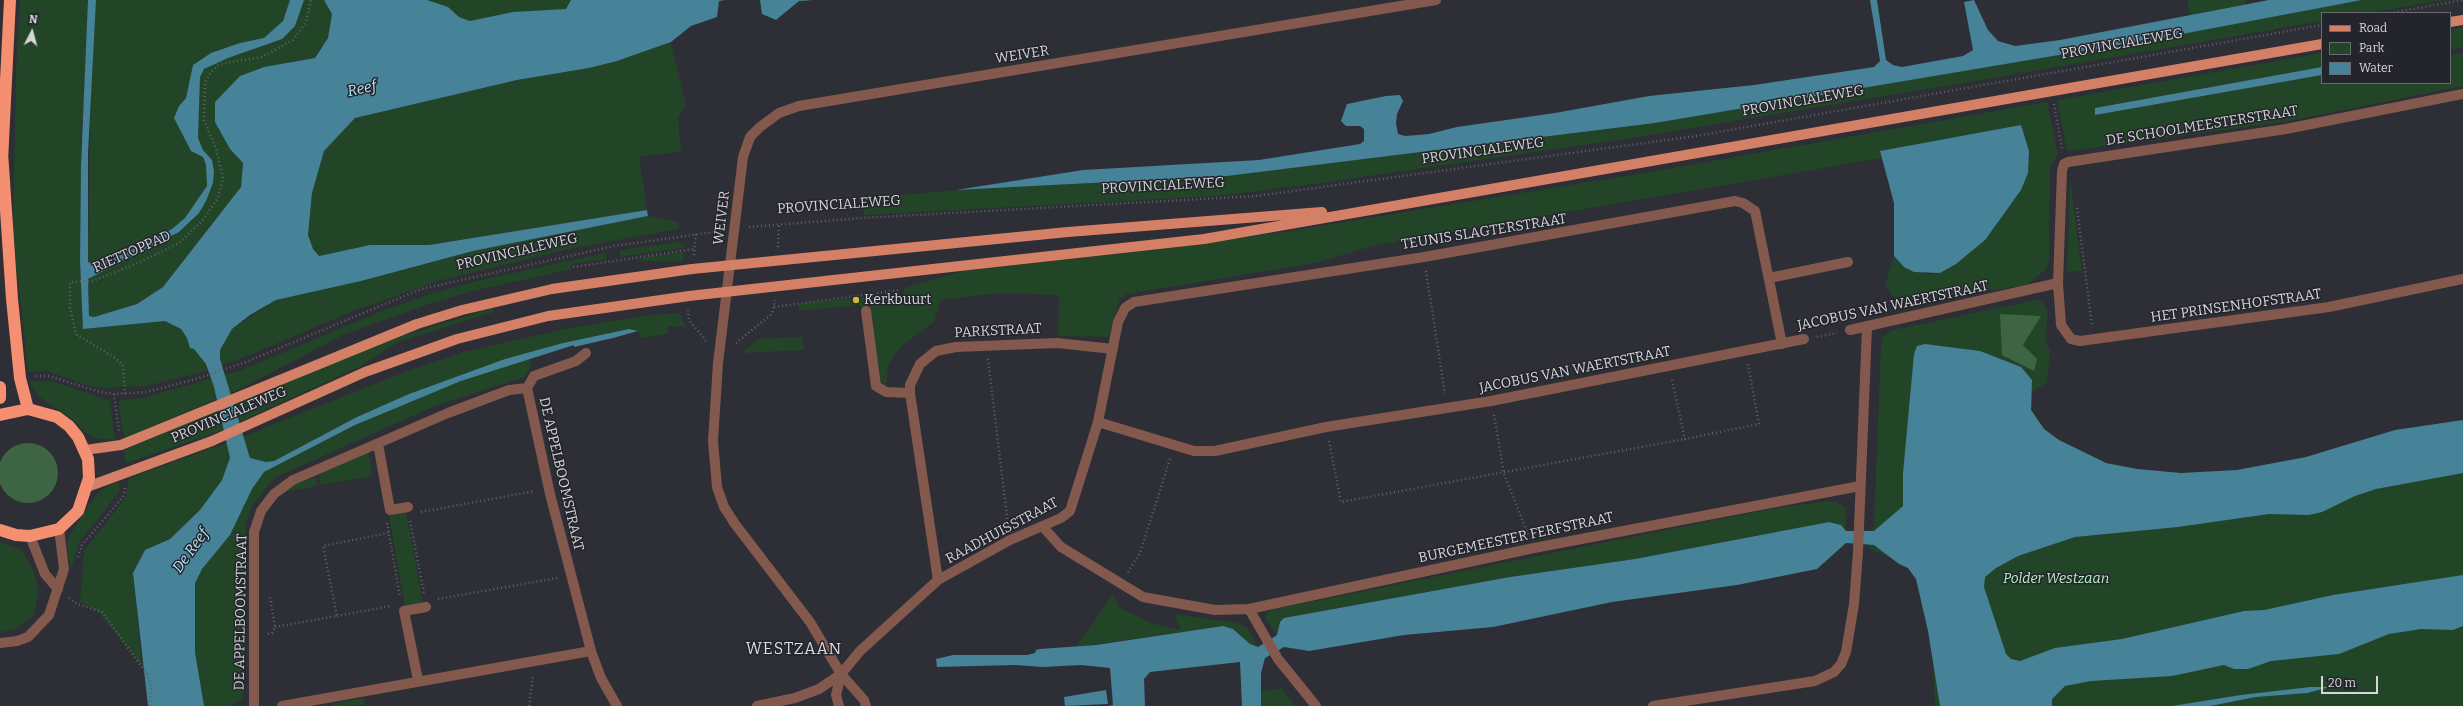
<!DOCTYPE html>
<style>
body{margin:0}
#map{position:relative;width:2463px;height:706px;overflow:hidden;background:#2e2e36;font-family:Bitter,serif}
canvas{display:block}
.legend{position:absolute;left:2321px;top:12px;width:130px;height:72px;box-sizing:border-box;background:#24242c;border:1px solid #6b6b72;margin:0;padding:5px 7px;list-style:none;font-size:12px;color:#d5d5da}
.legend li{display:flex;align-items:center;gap:8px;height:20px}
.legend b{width:20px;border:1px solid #6b6b72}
.north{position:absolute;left:12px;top:12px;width:40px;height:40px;-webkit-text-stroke:3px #24242c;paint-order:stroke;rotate:6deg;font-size:11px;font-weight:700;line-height:16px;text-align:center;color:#d5d5da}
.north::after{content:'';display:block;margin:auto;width:14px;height:18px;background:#d5d5da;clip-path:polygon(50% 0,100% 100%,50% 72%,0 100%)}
.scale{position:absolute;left:2321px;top:676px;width:57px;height:18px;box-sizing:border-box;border:2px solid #d5d5da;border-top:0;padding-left:5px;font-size:12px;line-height:14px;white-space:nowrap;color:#d5d5da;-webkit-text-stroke:3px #24242c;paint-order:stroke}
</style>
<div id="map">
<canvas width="2463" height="706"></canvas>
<ul class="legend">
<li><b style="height:5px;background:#d48067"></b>Road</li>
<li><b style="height:11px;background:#224528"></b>Park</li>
<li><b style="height:11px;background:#468298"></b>Water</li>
</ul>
<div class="north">N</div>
<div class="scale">20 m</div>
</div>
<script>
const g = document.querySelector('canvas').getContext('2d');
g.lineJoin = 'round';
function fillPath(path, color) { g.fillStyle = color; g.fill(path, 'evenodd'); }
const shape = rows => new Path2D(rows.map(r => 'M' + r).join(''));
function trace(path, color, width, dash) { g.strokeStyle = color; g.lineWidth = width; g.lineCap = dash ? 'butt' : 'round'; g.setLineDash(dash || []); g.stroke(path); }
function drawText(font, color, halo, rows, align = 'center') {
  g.font = font + ' Bitter,serif'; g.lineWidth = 3; g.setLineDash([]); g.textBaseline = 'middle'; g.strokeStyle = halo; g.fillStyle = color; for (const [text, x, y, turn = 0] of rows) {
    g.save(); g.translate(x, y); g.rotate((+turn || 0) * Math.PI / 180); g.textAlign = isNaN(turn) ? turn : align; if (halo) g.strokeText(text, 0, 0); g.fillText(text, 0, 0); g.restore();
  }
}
const green = shape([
 [20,0,88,0,88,8,89,0,406,0,328,39,315,58,288,62,230,149,243,163,241,187,231,200,163,287,137,304,94,317,89,316,88,279,179,232,206,201,212,160,203,150,198,138,199,94,186,98,179,107,174,118,191,151,203,157,207,165,207,186,201,198,185,219,172,229,131,250,109,255,96,265,88,262,90,119,82,120,80,261,83,329,165,321,181,329,187,338,190,348,219,359,220,350,232,329,276,300,361,281,473,251,648,216,678,222,679,229,573,248,438,281,353,311,247,356,202,372,146,386,105,388,89,386,47,371,28,372,13,233,16,67],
 [410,0,571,0,566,9,471,21],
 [2187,0,2245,0,2247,4,2190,15],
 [2362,0,2444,0,2367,13,2322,13,2322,21,1987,79,1638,137,1313,184,1216,196,864,215,862,199,956,190,1227,176,1655,123,2036,59],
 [2463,27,2463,48,2450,49,2450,30],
 [671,42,686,105,678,118,681,151,639,157,647,210,429,245,370,245,319,256,313,250,308,235,312,193,324,151,355,118,517,80,589,68,617,61],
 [2322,53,2322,67,2095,108,2095,115,2322,75,2322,83,2450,83,2450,55,2463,53,2463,86,2284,122,2067,151,2057,100],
 [2047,102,2058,154,2050,166,2049,261,2044,271,2025,286,1897,302,1885,284,1894,256,1904,267,1929,274,1940,273,1956,264,1880,151,1882,158,1422,237,1373,246,1315,263,1127,294,1120,299,1108,337,1058,336,1059,295,999,293,940,300,934,322,903,345,894,355,888,366,886,386,878,378,870,307,861,307,860,305,798,311,799,304,887,295,888,301,902,301,904,288,964,271,1154,250,1290,231,1673,168],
 [2070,177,2082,271,2067,272],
 [678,242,687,247,620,257,620,250],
 [683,252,683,261,642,261,642,258],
 [606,253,607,259,571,264,572,269,477,290,432,303,343,335,238,390,126,437,123,435,119,406,119,402,123,400,142,398,242,370,384,310,431,294,476,281],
 [2037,300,2041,301,2048,311,2045,340,2050,350,2047,382,2032,392,2032,411,2045,429,2059,441,2107,463,2137,469,2181,474,2237,470,2306,457,2396,430,2463,420,2463,706,1935,706,1929,584,1920,570,1870,549,1871,529,1874,528,1881,341,1883,336,1893,330],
 [493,308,494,312,399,342,359,367,215,433,126,463,124,450,382,342],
 [679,313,686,327,668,326,668,334,640,338,638,331,629,329,563,343,430,386,357,417,274,461,266,462,250,458,249,450,226,472,212,495,200,510,170,539,145,550,133,573,142,665,99,613,80,602,84,551,126,497,129,478,232,441,405,372,463,352,565,329,642,316],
 [802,337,804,350,742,353,758,339],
 [528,358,531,366,525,377,437,405,274,478,252,506,246,525,244,693,241,700,230,706,204,706,195,652,195,583,202,569,230,535,252,489,264,472,374,416,461,381],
 [29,381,52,381,110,401,115,439,99,439,88,435,70,417,39,397],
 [368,452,373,476,321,485,319,474],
 [316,477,317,486,283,492,297,484],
 [119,482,120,491,79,542,71,570,67,546,69,536,95,496,106,487],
 [1829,501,1838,503,1845,507,1846,531,1836,523,1829,522,1635,559,1510,577,1284,618,1280,622,1277,635,1265,618,1267,612,1275,609,1776,508],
 [406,512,423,603,405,607,389,515],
 [0,542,21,549,33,570,39,591,34,615,14,630,0,632],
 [1113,594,1119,608,1154,624,1180,630,1175,614,1237,623,1247,628,1258,647,1250,644,1233,629,1223,626,1076,647],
 [1282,688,1295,706,1261,706,1261,692],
 [363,698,365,705,333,706,333,704]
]);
const forest = shape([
 [2000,314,2041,316,2023,345,2037,359,2034,371,2002,355],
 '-2 473a30 30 0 1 1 60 0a30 30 0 1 1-60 0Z'
]);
const water = shape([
 [88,0,96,0,88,153,88,262,96,265,109,255,131,250,172,229,185,218,207,186,206,165,203,157,191,151,174,118,179,106,186,98,193,65,211,53,240,43,264,38,283,21,290,0,304,0,295,26,282,39,228,58,204,69,200,77,198,138,203,150,212,160,214,171,213,183,206,201,199,213,179,232,88,279,89,316,94,317,137,304,163,287,241,187,243,163,230,149,215,122,215,102,240,76,264,67,315,58,328,38,332,14,324,0,427,0,448,7,459,17,470,21,513,12,566,9,571,0,725,0,719,1,717,17,691,26,671,42,617,61,589,68,517,80,355,118,324,151,312,193,308,235,313,249,319,256,370,245,429,245,647,210,648,216,473,251,361,281,276,300,250,315,232,329,220,350,220,359,250,458,266,462,274,461,357,417,409,394,505,359,563,343,629,329,638,331,613,338,574,347,574,345,461,381,355,425,264,472,252,489,230,535,202,569,195,583,195,652,204,706,148,706,133,573,145,550,170,539,200,510,222,480,230,458,214,387,206,364,194,349,190,348,187,338,181,329,165,321,83,329,80,261,81,166],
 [760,0,813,0,799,1,776,20,762,14],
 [1870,0,1877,0,1886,60,1893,65,1902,67,1963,56,1973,50,1964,2,1974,0,1988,30,1998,41,2015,46,2060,40,2269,0,2362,0,2166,37,1655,123,1227,176,956,190,1083,170,1259,160,1360,144,1364,141,1364,129,1360,126,1346,126,1341,121,1347,104,1386,96,1400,95,1403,101,1397,114,1396,123,1398,134,1405,136,1429,134,1457,127,1555,113,1649,96,1754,85,1874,67,1880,61],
 [2322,67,2322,75,2095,115,2095,108],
 [2021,125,2029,151,2028,173,2021,190,1985,240,1956,264,1940,273,1914,272,1904,267,1894,256,1894,203,1880,151],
 [1925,344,1980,351,2021,367,2032,380,2031,410,2044,429,2059,440,2106,463,2137,469,2181,473,2237,470,2306,457,2395,430,2463,420,2463,473,2376,489,2355,496,2322,512,2309,515,2269,514,2178,527,2075,537,2018,556,1996,568,1985,577,1984,587,2006,654,2011,659,2020,661,2055,648,2122,639,2244,611,2264,610,2333,595,2463,575,2463,626,2453,630,2421,629,2389,634,2339,654,2271,661,2248,669,2234,669,2224,665,2172,676,2091,681,2065,686,2052,699,2052,706,1940,706,1928,631,1916,579,1908,568,1899,564,1874,545,1846,543,1817,569,1737,585,1612,602,1493,627,1404,635,1309,651,1284,647,1265,658,1261,673,1261,706,1242,706,1240,662,1150,672,1144,679,1145,706,1108,706,1113,705,1110,668,1081,665,1043,667,1015,665,937,667,936,659,953,655,1027,655,1035,653,1036,650,1040,649,1096,645,1223,626,1233,629,1250,644,1258,647,1277,635,1280,622,1284,618,1510,577,1635,559,1829,522,1841,525,1846,531,1874,531,1903,506,1903,473,1914,354,1917,346],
 [2310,687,2330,687,2307,693,2256,697,2210,706,2172,706,2241,695],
 [1106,690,1108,704,1065,706,1064,697]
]);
const path = shape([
 [806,0,806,3],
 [2390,13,2463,0],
 [2054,104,2062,148],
 [2077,208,2092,326],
 [749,227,861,218,1256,196,1696,136,2322,25],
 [778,247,779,223],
 [694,255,696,233],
 [573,267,694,249],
 [1426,271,1445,394],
 [774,307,900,290],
 [688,310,689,320,706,341],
 [1817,337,1837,333],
 [736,343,772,314,775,300],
 [988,359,1008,525],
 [36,376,49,376,100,392,114,394,146,392,193,380,246,362,421,289,614,246,721,231],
 [1672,380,1685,439,1759,424,1748,364],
 [114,394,119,431],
 [125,394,123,365,115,358,76,334,70,308,70,282,93,281,140,262,179,243,203,220,218,198,223,178,216,149,204,120,205,82,211,72,220,64,262,57,293,40,306,22,311,0],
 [1494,415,1504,474,1528,534],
 [1329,441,1341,502,1685,439],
 [421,512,535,491],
 [410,521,424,593],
 [387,523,400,597],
 [78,557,82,545,123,497,125,488],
 [1128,572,1140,553,1170,459],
 [69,598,77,604,102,612,147,674,151,685,150,706],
 [438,599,557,578],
 [337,616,391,606],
 [275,627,337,616,323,546,389,533],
 [268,634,272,633,275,627,270,597],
 [529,706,533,675]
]);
const minor = shape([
 [2463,94,2286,129,2068,162,2064,164,2062,171,2058,283,2061,325,2071,339,2080,341,2329,307,2463,279],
 [1769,278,1848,262],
 [866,311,876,386,886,392,910,393],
 [1850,330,2058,283],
 [527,388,534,376,576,361,586,353],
 [1098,422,1194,451,1215,451,1326,427,1491,401,1804,339],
 [378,444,390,510,408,507],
 [1043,527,1061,547,1143,597,1215,610,1249,609,1534,548,1860,486],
 [30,536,45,574,58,589],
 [938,580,910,393,910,385,920,364,936,351,956,347,1057,343,1113,349],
 [1249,609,1278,659,1316,706],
 [0,643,17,641,28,637,49,615,64,569,59,529],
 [418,680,404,611,426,607],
 [254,706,254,532,261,511,274,494,293,480,448,413,509,390,527,388,550,494,591,651],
 [282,706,591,651,601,678,617,706],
 [757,706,795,698,819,689,841,674,860,651,938,580,1010,540,1061,518,1070,511,1098,422,1118,322,1125,308,1134,302,1424,257,1735,201,1743,203,1755,211,1782,344],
 [839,706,836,695,841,674],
 [866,706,864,700,841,674,810,622,735,524,724,507,717,487,713,441,718,363,743,157,750,137,760,127,779,113,799,106,1436,0],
 [1653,706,1815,681,1834,672,1841,664,1846,652,1854,604,1858,552,1867,327]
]);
const major = shape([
 [2450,22,2463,20],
 [85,450,121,445,417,324,462,310,552,289,692,269,1068,232,1322,212],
 [87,487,212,441,365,372,457,339,548,316,689,296,1204,239,2322,44]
]);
const highway = shape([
 [2,152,12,299,20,378,28,409],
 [2,161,10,0],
 [0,387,0,398],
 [0,415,28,409,57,417,69,426,78,437,88,459,89,478,78,511,59,529,30,536,16,535,0,530]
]);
const markers = [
 [856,300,4,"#ceb837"]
];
const streetNames = [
 ["PROVINCIALEWEG",2122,44,-10],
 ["WEIVER",1022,55,-9],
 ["PROVINCIALEWEG",1803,101,-10],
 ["DE SCHOOLMEESTERSTRAAT",2202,126,-9],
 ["PROVINCIALEWEG",1483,151,-8],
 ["PROVINCIALEWEG",1163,186,-3],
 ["PROVINCIALEWEG",839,205,-4],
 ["WEIVER",722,218,-83],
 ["TEUNIS SLAGTERSTRAAT",1484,232,-9],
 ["RIETTOPPAD",132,252,-24],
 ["PROVINCIALEWEG",517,252,-13],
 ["JACOBUS VAN WAERTSTRAAT",1893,306,-12],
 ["HET PRINSENHOFSTRAAT",2236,306,-8],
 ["PARKSTRAAT",998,331,-3],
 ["JACOBUS VAN WAERTSTRAAT",1575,370,-11],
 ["PROVINCIALEWEG",229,415,-23],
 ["DE APPELBOOMSTRAAT",561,474,77],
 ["RAADHUISSTRAAT",1002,531,-28],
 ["BURGEMEESTER FERFSTRAAT",1516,538,-12],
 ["DE APPELBOOMSTRAAT",241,612,-89]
];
const poiNames = [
 ["Kerkbuurt",864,300]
];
const parkNames = [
 ["Polder Westzaan",2056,579]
];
const waterNames = [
 ["Reef",362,89,-12],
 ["De Reef",191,551,-54]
];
const quarterNames = [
 ["WESTZAAN",794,650]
];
fillPath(green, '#224528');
fillPath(forest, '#3d6543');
fillPath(water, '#468298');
trace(path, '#616169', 2.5, [1, 3]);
trace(minor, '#82594c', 10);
trace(major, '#d48067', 10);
trace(highway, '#f48f71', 12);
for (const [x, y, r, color] of markers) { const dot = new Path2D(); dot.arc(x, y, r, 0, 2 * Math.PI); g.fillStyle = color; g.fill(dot); trace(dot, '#24242c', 1.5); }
drawText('14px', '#d5d5da', '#24242c', streetNames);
drawText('14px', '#d5d5da', '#24242c', poiNames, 'left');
drawText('italic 14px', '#b4f5bd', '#24242c', parkNames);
drawText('italic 15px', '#b5e9fe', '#24242c', waterNames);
g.letterSpacing = '1px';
drawText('16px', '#dcdce6', '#24242c', quarterNames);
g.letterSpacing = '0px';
</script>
